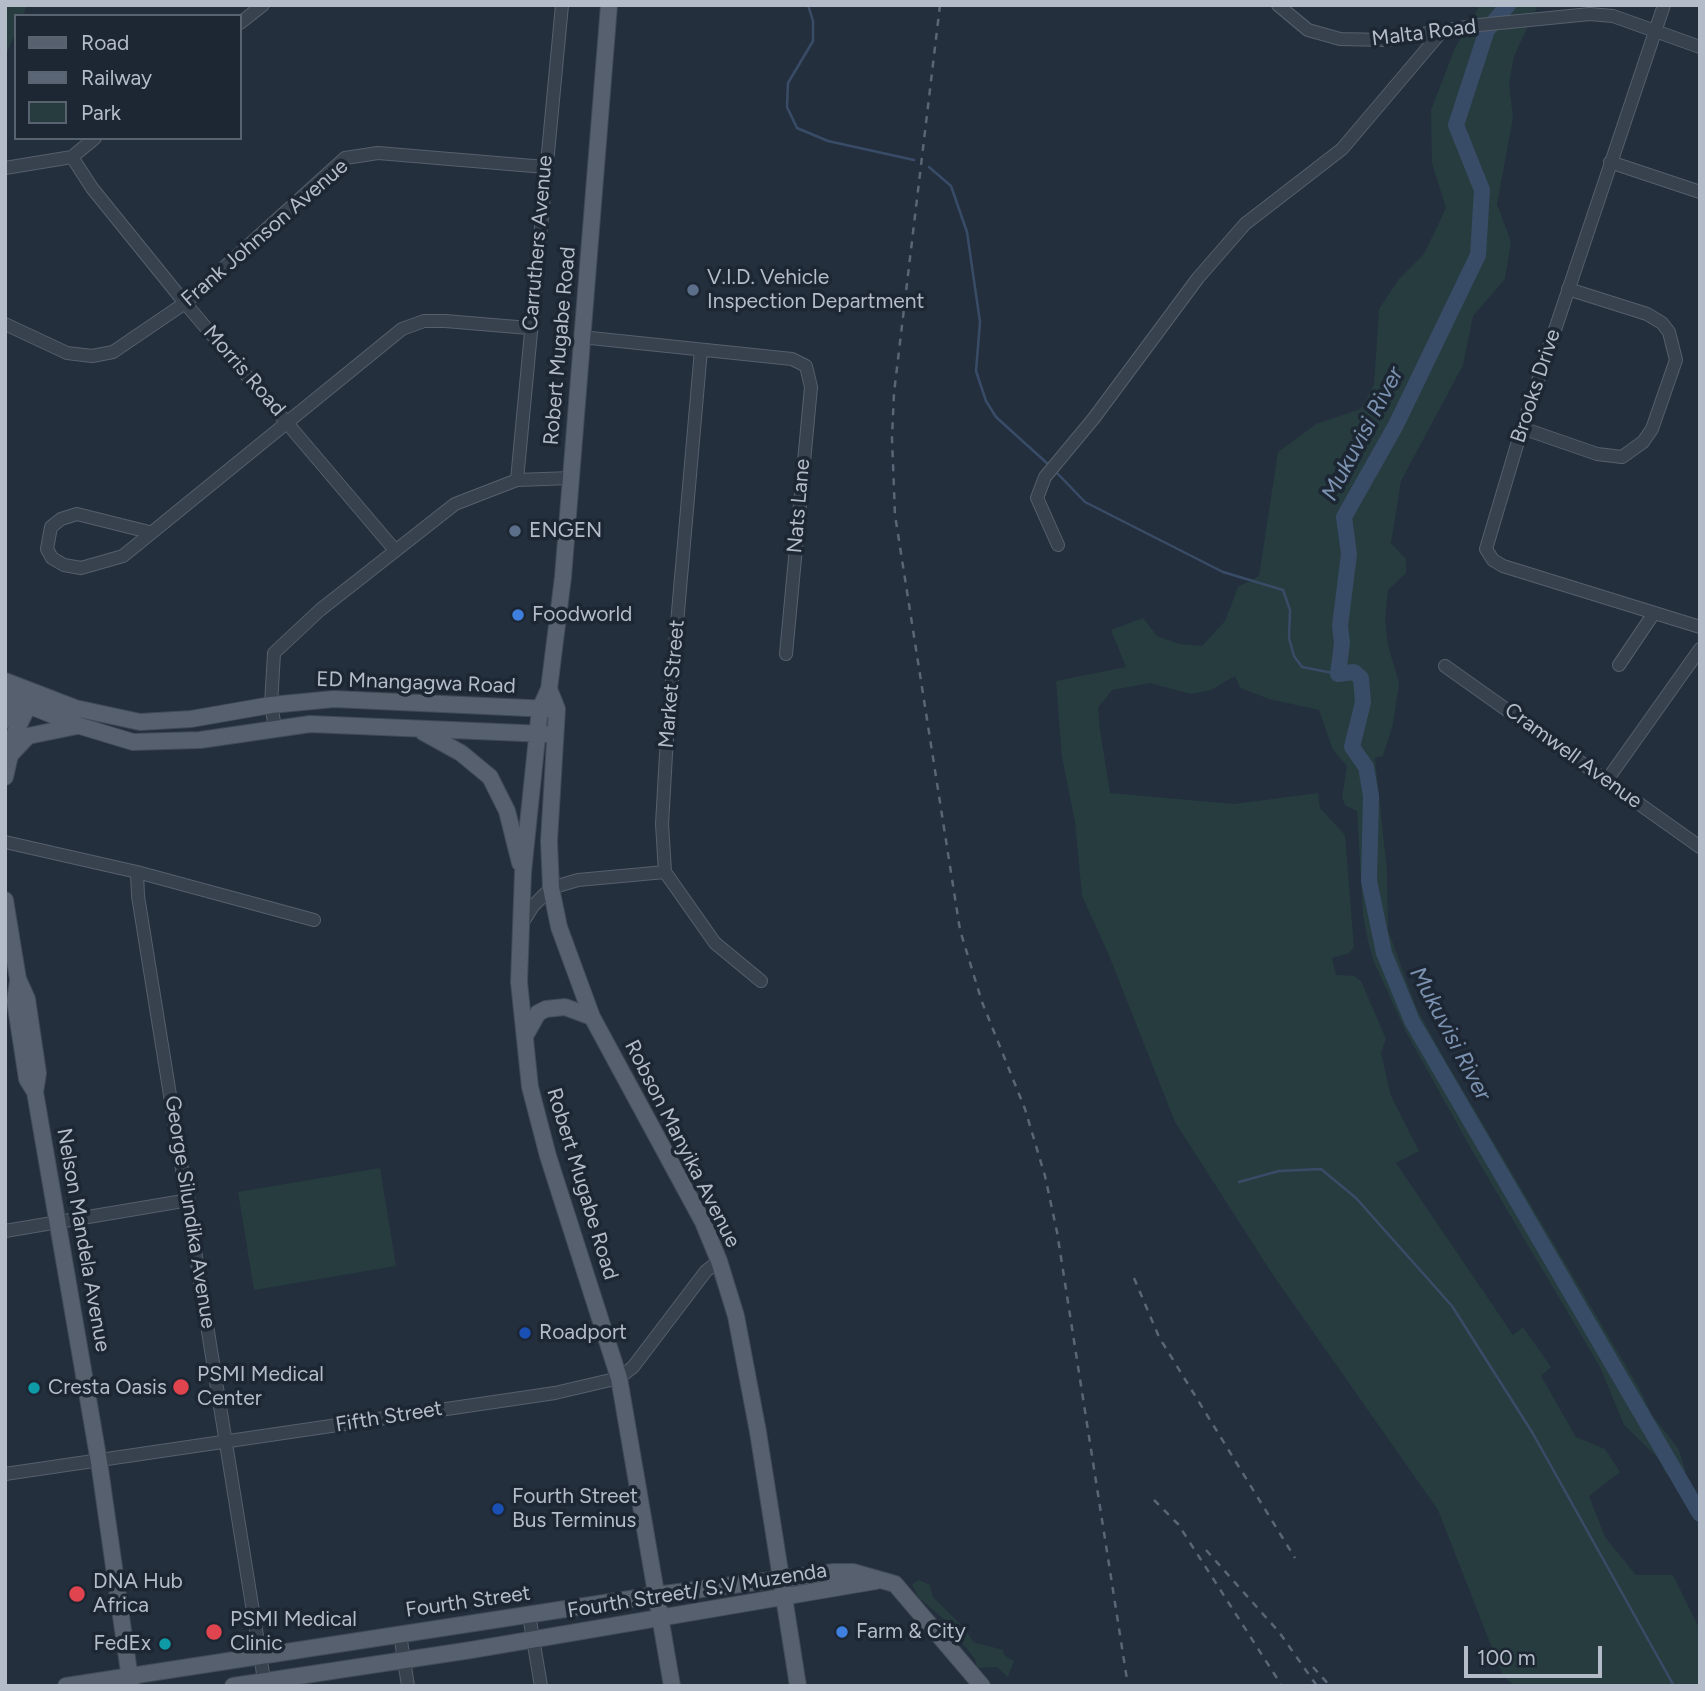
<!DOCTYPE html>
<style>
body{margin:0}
#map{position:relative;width:1705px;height:1691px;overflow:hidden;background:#242f3e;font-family:Figtree,sans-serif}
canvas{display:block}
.frame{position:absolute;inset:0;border:7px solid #b4bcc9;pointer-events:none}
.legend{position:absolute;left:14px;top:14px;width:228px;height:126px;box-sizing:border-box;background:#1d2633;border:2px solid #59626f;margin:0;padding:9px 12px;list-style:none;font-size:21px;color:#b4bcc9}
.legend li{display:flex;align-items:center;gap:14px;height:35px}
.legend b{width:35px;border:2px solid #59626f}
.scale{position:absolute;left:1464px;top:1646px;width:138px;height:32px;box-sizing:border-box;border:4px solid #b4bcc9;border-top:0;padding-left:9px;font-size:21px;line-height:24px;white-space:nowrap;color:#b4bcc9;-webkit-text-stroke:5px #1d2633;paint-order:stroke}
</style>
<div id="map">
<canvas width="1705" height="1691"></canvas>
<div class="frame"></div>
<ul class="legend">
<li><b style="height:9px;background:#56606e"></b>Road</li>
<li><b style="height:9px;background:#5a6575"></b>Railway</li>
<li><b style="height:19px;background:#263c3f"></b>Park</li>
</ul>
<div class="scale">100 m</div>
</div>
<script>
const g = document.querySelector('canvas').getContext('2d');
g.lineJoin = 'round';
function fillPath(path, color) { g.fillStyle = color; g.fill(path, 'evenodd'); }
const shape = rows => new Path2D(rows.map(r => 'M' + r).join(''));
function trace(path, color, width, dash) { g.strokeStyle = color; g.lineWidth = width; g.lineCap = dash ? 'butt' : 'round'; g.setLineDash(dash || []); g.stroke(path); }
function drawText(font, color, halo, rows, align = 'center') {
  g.font = font + ' Figtree,sans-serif'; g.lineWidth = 7; g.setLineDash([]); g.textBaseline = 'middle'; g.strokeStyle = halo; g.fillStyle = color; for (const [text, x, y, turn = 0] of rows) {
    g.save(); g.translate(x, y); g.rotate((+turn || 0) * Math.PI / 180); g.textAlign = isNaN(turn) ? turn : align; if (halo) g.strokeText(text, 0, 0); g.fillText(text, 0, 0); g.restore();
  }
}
const green = shape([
 [5,5,27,5,23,16,16,16,16,32,5,56],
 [1480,5,1538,5,1514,56,1509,83,1513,118,1497,204,1511,242,1505,279,1473,316,1463,365,1401,481,1391,543,1406,559,1406,573,1388,590,1385,619,1388,645,1399,683,1393,724,1383,756,1375,758,1387,871,1388,930,1416,1007,1444,1058,1639,1388,1652,1415,1678,1448,1686,1472,1666,1474,1659,1459,1624,1425,1600,1367,1474,1154,1406,1032,1374,962,1368,941,1363,915,1357,811,1345,805,1342,798,1347,766,1333,750,1319,710,1269,699,1240,688,1235,676,1211,690,1191,694,1150,683,1112,690,1098,708,1100,730,1110,793,1234,804,1318,793,1320,808,1345,835,1354,947,1349,953,1332,958,1336,975,1354,976,1361,981,1386,1039,1381,1053,1391,1096,1419,1151,1396,1163,1513,1335,1523,1327,1551,1367,1541,1376,1576,1437,1605,1449,1620,1472,1589,1496,1605,1537,1636,1575,1673,1575,1700,1630,1700,1686,1515,1686,1503,1676,1438,1510,1271,1272,1175,1122,1108,953,1082,896,1075,822,1062,757,1056,681,1126,667,1111,630,1143,618,1157,636,1180,644,1202,646,1225,621,1238,587,1259,576,1278,452,1316,424,1361,409,1374,385,1379,309,1399,279,1424,254,1446,208,1432,163,1431,110,1455,48],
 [380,1168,396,1266,254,1290,238,1192],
 [919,1580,930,1585,933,1597,966,1630,973,1642,1003,1650,1004,1655,1014,1661,1008,1677,997,1667,977,1668,975,1659,964,1645,953,1639,947,1622,918,1597,912,1584]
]);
const stream = shape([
 [808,5,813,21,813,41,788,83,787,107,797,128,828,141,914,160],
 [929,167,951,186,967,232,980,322,976,371,986,401,996,417,1049,465],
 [1056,472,1085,502,1223,572,1283,590,1290,610,1289,638,1294,656,1302,667,1338,674],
 [1239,1182,1279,1171,1321,1169,1356,1198,1452,1306,1532,1432,1674,1686]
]);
const river = shape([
 [1508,5,1487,30,1456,125,1482,190,1478,255,1396,425,1344,517,1349,554,1340,626,1342,643,1338,674,1354,672,1361,678,1363,702,1352,747,1366,767,1371,796,1369,881,1384,953,1412,1021,1700,1514]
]);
const minor = shape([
 [1278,5,1308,30,1340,39,1386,40,1479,25,1590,14,1613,16,1700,47],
 [1664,5,1522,428,1486,549,1493,560,1503,566,1700,627],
 [240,23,263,5],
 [72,157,92,188,185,303,394,549],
 [1610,162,1700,192],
 [5,168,72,157,95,138],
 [5,324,67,353,92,356,113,352,185,303,345,158,378,153,545,167],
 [581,337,792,359,806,366,811,387,786,654],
 [701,350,667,737,662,824,665,872,715,943,761,981],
 [1522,428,1597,454,1622,457,1643,442,1652,429,1676,360,1669,332,1662,323,1647,314,1568,289],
 [517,480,562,5],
 [149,532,77,514,61,519,51,527,47,549,52,558,64,565,81,568,123,556,402,329,424,321,445,321,529,328],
 [1058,545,1037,498,1045,477,1094,418,1198,278,1245,224,1342,149,1442,31],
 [1619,665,1654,613],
 [1445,666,1700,847],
 [275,727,271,705,274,653,320,610,455,504,517,480,570,478],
 [1607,780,1700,649],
 [5,842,137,872,138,896,265,1686],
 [137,872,314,920],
 [521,925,533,906,551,888,578,880,665,872],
 [5,1231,189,1200],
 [5,1474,555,1393,619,1378,633,1367,706,1271,719,1261],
 [529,1615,541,1686],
 [400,1634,408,1686]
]);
const major = shape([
 [609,5,563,577,549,689,540,709,523,872,519,982,530,1087,548,1156,619,1378,672,1686],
 [5,681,75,708,140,722,191,719,271,705,334,699,550,709],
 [549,689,557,709,549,841,551,888,559,927,592,1017,703,1222,719,1261,736,1316,758,1432,798,1686],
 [5,696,80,726,133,742,200,740,310,724,546,734],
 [5,720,17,692],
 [423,732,461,753,490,777,507,811,520,863],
 [11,754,28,736,77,726],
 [5,777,15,733,32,698],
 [5,900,18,979,27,999,38,1073,35,1092,99,1462,131,1686],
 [18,981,15,1001,27,1079,35,1092],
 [525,1036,538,1013,546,1009,565,1007,592,1017],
 [66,1686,656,1595,834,1572,853,1572,895,1584,982,1686],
 [233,1686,471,1650,876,1581]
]);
const rail = shape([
 [940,5,894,393,892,438,895,515,960,930,982,1002,1025,1109,1045,1176,1057,1232,1128,1686],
 [1134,1278,1159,1337,1295,1558],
 [1154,1500,1178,1524,1282,1686],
 [1206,1550,1279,1632,1317,1686],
 [1313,1667,1330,1686]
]);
const markers = [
 [693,290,7,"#5c6f8a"],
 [515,531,7,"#5c6f8a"],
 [518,615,7,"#3f7fe0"],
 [525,1333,7,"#1a4fb4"],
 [181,1387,9,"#e0444e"],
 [34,1388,7,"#0f9aa8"],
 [498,1509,7,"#1a4fb4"],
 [77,1594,9,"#e0444e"],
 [214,1632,9,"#e0444e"],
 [842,1632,7,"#3f7fe0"],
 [165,1644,7,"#0f9aa8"]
];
const streetNames = [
 ["Malta Road",1424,33,-7],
 ["Frank Johnson Avenue",265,233,-41],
 ["Carruthers Avenue",538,243,-85],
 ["Robert Mugabe Road",560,346,-85],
 ["Morris Road",244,371,49],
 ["Brooks Drive",1536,386,-72],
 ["Nats Lane",799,506,-85],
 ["ED Mnangagwa Road",416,683,2],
 ["Market Street",672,684,-85],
 ["Cramwell Avenue",1573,756,36],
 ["Robson Manyika Avenue",682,1144,63],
 ["Robert Mugabe Road",582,1184,73],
 ["George Silundika Avenue",190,1212,81],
 ["Nelson Mandela Avenue",83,1240,80],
 ["Fifth Street",389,1417,-9],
 ["Fourth Street/ S.V Muzenda",697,1591,-9],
 ["Fourth Street",468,1602,-8]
];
const poiNames = [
 ["V.I.D. Vehicle",707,278],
 ["Inspection Department",707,302],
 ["ENGEN",529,531],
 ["Foodworld",532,615],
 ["Roadport",539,1333],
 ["PSMI Medical",197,1375],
 ["Center",197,1399],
 ["Cresta Oasis",48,1388],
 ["Fourth Street",512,1497],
 ["Bus Terminus",512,1521],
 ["DNA Hub",93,1582],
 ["Africa",93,1606],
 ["PSMI Medical",230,1620],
 ["Clinic",230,1644],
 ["Farm & City",856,1632],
 ["FedEx",151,1644,"right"]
];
const waterNames = [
 ["Mukuvisi River",1363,434,-62],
 ["Mukuvisi River",1450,1034,62]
];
fillPath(green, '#263c3f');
trace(stream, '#394c67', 2.5);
trace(river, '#394c67', 16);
trace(minor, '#565f6c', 14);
trace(major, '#414a57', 18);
trace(minor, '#38414e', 12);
trace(major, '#56606e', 16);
trace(rail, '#5a6575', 2.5, [7, 7]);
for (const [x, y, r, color] of markers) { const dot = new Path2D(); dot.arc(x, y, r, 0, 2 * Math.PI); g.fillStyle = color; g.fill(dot); trace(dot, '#1d2633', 2.5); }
drawText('21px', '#b4bcc9', '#1d2633', streetNames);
drawText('21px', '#b4bcc9', '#1d2633', poiNames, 'left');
drawText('italic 23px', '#7c92b1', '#1d2633', waterNames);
</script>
